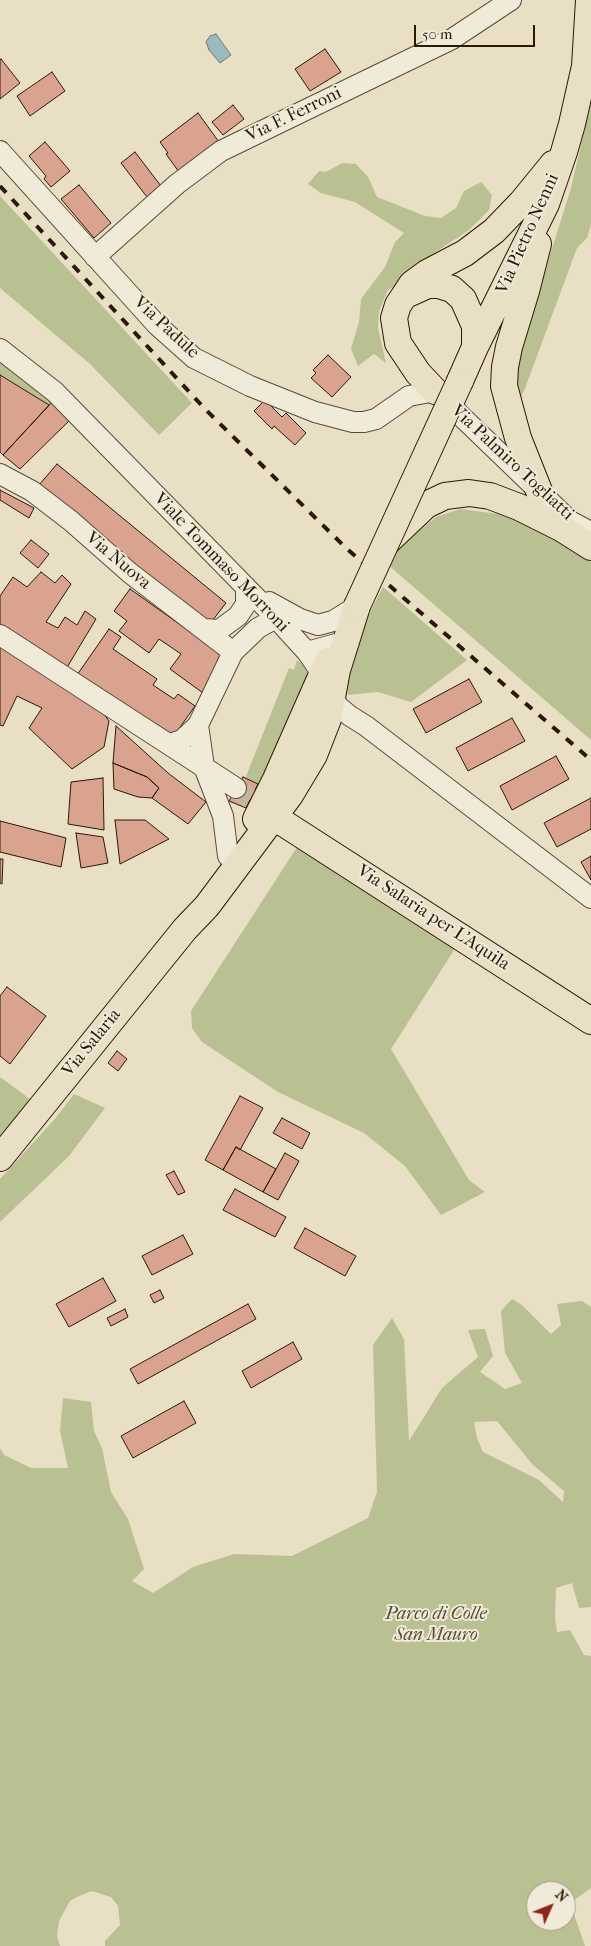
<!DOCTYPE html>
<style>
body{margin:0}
#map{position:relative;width:591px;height:1946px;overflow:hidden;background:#e8dfc4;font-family:"IM FELL French Canon",serif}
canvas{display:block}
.north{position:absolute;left:526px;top:1881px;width:50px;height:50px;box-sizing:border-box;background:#f0ead9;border:1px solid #a29685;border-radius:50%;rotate:46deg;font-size:14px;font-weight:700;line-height:20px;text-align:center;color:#2c1808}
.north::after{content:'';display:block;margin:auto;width:18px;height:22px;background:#8f2418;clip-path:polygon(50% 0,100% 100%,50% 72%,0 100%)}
.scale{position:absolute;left:414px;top:25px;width:121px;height:22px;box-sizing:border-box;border:2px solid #2c1808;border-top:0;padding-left:6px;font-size:15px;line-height:18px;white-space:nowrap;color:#2c1808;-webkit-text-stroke:4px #f0ead9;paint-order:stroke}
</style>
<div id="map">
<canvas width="591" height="1946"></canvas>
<div class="north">N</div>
<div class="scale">50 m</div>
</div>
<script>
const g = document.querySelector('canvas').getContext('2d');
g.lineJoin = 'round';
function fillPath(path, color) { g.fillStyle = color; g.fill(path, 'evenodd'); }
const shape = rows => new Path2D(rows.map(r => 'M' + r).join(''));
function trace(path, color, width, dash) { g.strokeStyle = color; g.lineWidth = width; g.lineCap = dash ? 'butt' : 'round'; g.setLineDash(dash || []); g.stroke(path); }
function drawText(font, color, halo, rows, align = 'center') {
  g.font = font + ' "IM FELL French Canon",serif'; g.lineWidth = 4; g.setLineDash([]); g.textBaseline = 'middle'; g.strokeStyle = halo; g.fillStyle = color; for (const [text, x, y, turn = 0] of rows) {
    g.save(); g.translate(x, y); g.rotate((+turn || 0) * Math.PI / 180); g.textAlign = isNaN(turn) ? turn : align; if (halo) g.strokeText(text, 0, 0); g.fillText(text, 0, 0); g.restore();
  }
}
const green = shape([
 [591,102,591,224,587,238,577,248,524,391,520,398,514,396,514,370,571,188],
 [342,163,356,164,368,177,377,197,425,216,441,218,456,208,464,191,481,182,492,195,489,210,469,230,419,263,400,283,388,290,379,311,378,328,386,363,374,354,358,366,351,349,359,322,361,299,385,267,395,242,404,233,355,202,321,193,308,184,319,171,326,172],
 [0,196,192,403,159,435,90,364,0,288],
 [0,361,54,400,49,405,0,375],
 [460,509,514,516,591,562,591,740,387,564,402,544,436,517],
 [383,587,467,660,411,702,378,692,348,695,345,661],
 [297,660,304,666,309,678,270,776,258,784,245,779,289,668,294,670],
 [301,841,456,947,391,1049,469,1180,485,1192,441,1215,405,1166,364,1133,278,1092,202,1042,192,1028,191,1011],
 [0,1077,30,1099,0,1138],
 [74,1094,105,1108,69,1156,0,1222,0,1179,54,1120],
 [512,1299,522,1305,551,1334,561,1325,557,1304,582,1301,591,1307,591,1607,579,1608,572,1583,556,1588,555,1617,557,1632,570,1630,584,1655,591,1656,591,1888,570,1903,585,1946,105,1946,105,1941,120,1925,118,1906,111,1897,92,1891,79,1896,70,1901,59,1921,57,1936,60,1946,0,1946,0,1448,4,1455,31,1468,68,1468,60,1431,63,1398,91,1402,94,1431,102,1448,111,1492,128,1519,144,1569,132,1581,153,1593,193,1567,234,1554,292,1556,368,1518,377,1492,373,1345,392,1318,404,1339,409,1441,442,1388,478,1357,468,1330,485,1329,493,1356,480,1372,505,1389,522,1383,505,1353,501,1311],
 [497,1421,532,1464,564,1491,563,1502,539,1480,483,1452,477,1438,474,1422],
 [536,1891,566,1891,566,1921,536,1921]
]);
const water = shape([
 [216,34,231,55,220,63,209,50,206,42,210,36,216,34]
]);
const building = shape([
 [325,49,341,72,310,91,295,69,325,49],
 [1,59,20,83,0,99,0,60,1,59],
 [52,72,65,91,30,116,17,96,52,72],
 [233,105,244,119,223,135,212,122,233,105],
 [198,113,219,142,179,172,166,154,168,153,160,142,198,113],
 [45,142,70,171,51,187,44,179,46,176,29,156,45,142],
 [135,152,161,186,147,197,121,163,135,152],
 [79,185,111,223,94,238,61,199,79,185],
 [328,355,351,377,332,397,311,378,316,373,313,370,328,355],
 [0,375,49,405,3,455,0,452,0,375],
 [54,400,72,418,20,469,3,455,54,400],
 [265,400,282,417,286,413,306,433,295,445,274,426,272,429,254,411,265,400],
 [57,464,226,603,209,625,39,485,57,464],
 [0,490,34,508,29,518,0,500,0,490],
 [31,540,49,554,38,568,20,553,31,540],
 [41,572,55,583,62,575,71,584,46,622,58,628,65,617,77,625,85,611,96,619,66,669,0,624,0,596,13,577,27,587,41,572],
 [130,589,227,658,203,693,170,669,181,654,159,639,149,653,119,631,127,621,114,611,130,589],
 [109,629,121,637,113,649,157,679,153,685,174,699,178,694,195,706,171,740,77,675,109,629],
 [0,642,61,682,72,694,75,691,99,707,109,721,104,747,72,769,29,728,42,708,17,696,3,726,0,725,0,642],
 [469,679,482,702,426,733,413,709,469,679],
 [512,718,525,741,468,771,456,748,512,718],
 [116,726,168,773,206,802,188,824,152,798,159,788,147,777,113,763,116,726],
 [556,756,569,779,512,810,500,786,556,756],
 [113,763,147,777,159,788,152,798,138,797,114,789,113,763],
 [243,777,258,784,246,808,229,801,243,777],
 [103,778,104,830,68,824,71,782,103,778],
 [591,798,591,829,557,847,544,823,591,798],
 [115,820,145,820,169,839,120,864,115,820],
 [0,821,66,838,61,867,0,852,0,821],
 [76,833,103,837,108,863,81,868,76,833],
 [591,856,591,880,581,862,591,856],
 [0,859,3,859,2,884,0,883,0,859],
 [7,987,46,1016,10,1064,0,1056,0,996,7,987],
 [117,1051,127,1059,118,1071,108,1063,117,1051],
 [240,1096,263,1108,240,1150,236,1147,223,1170,205,1160,240,1096],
 [282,1118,310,1133,302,1149,273,1133,282,1118],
 [236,1147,276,1169,263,1192,223,1170,236,1147],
 [285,1153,299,1161,278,1200,263,1192,285,1153],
 [174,1171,185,1192,178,1195,166,1175,174,1171],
 [235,1189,286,1217,275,1237,223,1210,235,1189],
 [305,1228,356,1256,345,1276,294,1248,305,1228],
 [183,1235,193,1254,152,1275,142,1256,183,1235],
 [103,1278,116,1301,69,1327,56,1304,103,1278],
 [160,1290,164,1298,154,1303,150,1295,160,1290],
 [248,1304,256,1319,138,1384,130,1369,248,1304],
 [125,1309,128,1317,111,1326,107,1318,125,1309],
 [293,1342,302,1359,251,1388,242,1371,293,1342],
 [184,1401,196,1423,133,1458,121,1436,184,1401]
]);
const minorTunnel = shape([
 [236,788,250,799]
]);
const minor = shape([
 [0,151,157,325,194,358,250,386,315,412,353,422,364,422,376,419,409,396,435,391,570,521,585,529],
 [95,257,177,184,221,151,452,39,511,0],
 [0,349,55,392,276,618,307,652,318,668,322,688],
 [0,474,32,491,71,521,130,573,233,652],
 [269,602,300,619,318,625,333,621,357,606],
 [205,629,219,630,238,616,246,604,246,588],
 [0,635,236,788],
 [307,652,336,644],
 [332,696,339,707,350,716,366,726,591,898],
 [198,725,204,767,223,816,228,856],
 [170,744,182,740,198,725,233,652,258,628,276,618]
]);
const major = shape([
 [538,244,526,291,509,347,505,367,504,386,518,438,539,491],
 [408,294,428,285,439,285,452,289,463,299,475,326,475,347,460,381],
 [475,347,546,204,564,152,572,124,585,66,589,0],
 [435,391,418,373,398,343,394,318,398,305,412,284,427,273,465,253,494,231,522,202,553,164],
 [388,541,426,505,445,496,469,493,490,496,519,507,561,528,591,547],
 [274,817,591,1021],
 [256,819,276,779,328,661],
 [0,1158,185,929,207,906,290,795,314,755,328,719,337,670,357,606]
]);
const rail = shape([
 [0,186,205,409,346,548,591,760]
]);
const majorBridge = shape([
 [357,606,460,381]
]);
const streetNames = [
 ["Via F. Ferroni",294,115,-26],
 ["Via Pietro Nenni",528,234,-66],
 ["Via Padule",166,328,43],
 ["Via Palmiro Togliatti",512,463,43],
 ["Via Nuova",118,561,40],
 ["Viale Tommaso Morroni",221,563,46],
 ["Via Salaria per L'Aquila",433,918,33],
 ["Via Salaria",92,1043,-51]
];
const parkNames = [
 ["Parco di Colle",436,1615],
 ["San Mauro",436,1636]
];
fillPath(green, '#b9c192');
fillPath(water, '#9bbabd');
trace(water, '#6f7975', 1);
fillPath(building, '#daa390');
trace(building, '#2c1808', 1);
trace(minorTunnel, '#c2b79e', 20, [20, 10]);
trace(minor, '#5b4a37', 22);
trace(major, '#2c1808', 28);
trace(minor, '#f0ead9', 20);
trace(major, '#e8dfc4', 26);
trace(rail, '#2c1808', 4, [9, 9]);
trace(majorBridge, '#2c1808', 28, []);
trace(majorBridge, '#e8dfc4', 26);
drawText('18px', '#2c1808', '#f0ead9', streetNames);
drawText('italic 18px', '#564b31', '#f0ead9', parkNames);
</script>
